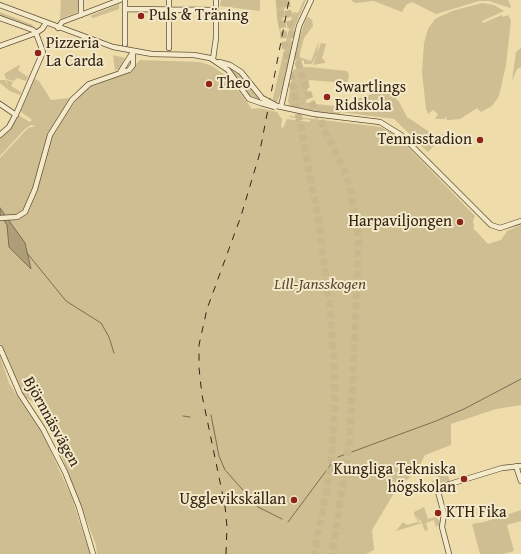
<!DOCTYPE html>
<meta charset="utf-8">
<style>
body{margin:0}
canvas{display:block;background:#eda}
</style>
<canvas width="521" height="554"></canvas>
<script>
const g = document.querySelector('canvas').getContext('2d');
g.lineJoin = 'round';
function fillPath(path, color) { g.fillStyle = color; g.fill(path, 'evenodd'); }
const shape = rows => new Path2D(rows.map(r => 'M' + r).join(''));
function trace(path, color, width, dash) { g.strokeStyle = color; g.lineWidth = width; g.lineCap = dash ? 'butt' : 'round'; g.setLineDash(dash || []); g.stroke(path); }
function drawText(font, color, halo, rows, align = 'center') {
  g.font = font + ' "Gentium Book Plus",serif'; g.lineWidth = 4; g.setLineDash([]); g.textBaseline = 'middle'; g.strokeStyle = halo; g.fillStyle = color; for (const [text, x, y, turn = 0] of rows) {
    g.save(); g.translate(x, y); g.rotate((+turn || 0) * Math.PI / 180); g.textAlign = isNaN(turn) ? turn : align; if (halo) g.strokeText(text, 0, 0); g.fillText(text, 0, 0); g.restore();
  }
}
const green = shape([
 [61,0,79,0,80,11,60,19],
 [221,0,260,0,260,11,220,6],
 [276,0,286,0,280,33,277,19],
 [304,0,306,0,295,26,290,44,292,46,282,90,277,102,272,102,293,12,298,13],
 [351,0,508,0,511,6,510,8,489,1,479,1,436,14,412,2,406,5,402,12,374,1,355,3],
 [482,3,494,5,504,11,482,21,483,23,502,15,503,17,508,15,511,20,506,65,499,96,492,106,481,112,477,108,460,119,449,120,447,120,446,116,445,119,435,119,438,114,433,110,428,114,426,109,422,72,424,43,428,29,435,19,452,11],
 [119,4,119,9,93,18,90,16],
 [0,12,33,25,32,28,0,16],
 [309,17,312,20,313,26,304,38,299,57,311,61,319,41,317,54,312,64,304,64,304,60,301,61,300,63,296,63,295,59,299,39,306,18],
 [321,43,326,44,322,58,325,61,325,63,313,65],
 [521,48,521,67,517,69,512,81,516,52],
 [113,55,125,58,120,68,115,71],
 [140,60,200,62,212,66,228,77,252,109,259,108,277,112,282,119,281,127,283,128,287,119,310,122,310,120,289,117,290,116,380,127,392,133,404,143,475,216,473,221,474,226,473,228,488,244,501,240,507,231,521,225,521,405,496,409,451,424,451,445,425,455,417,471,397,488,372,530,374,550,366,554,97,554,96,545,49,424,38,405,23,396,12,375,0,343,0,214,1,216,5,215,0,208,0,158,28,128,36,126,31,125,25,129,0,156,0,137,16,121,18,115,30,122,32,120,21,112,21,110,35,79,39,81,51,100,70,98,50,132,87,88,127,73],
 [19,65,20,66,18,70,28,77,26,81,17,78,14,81,6,79,4,74],
 [229,67,241,74,262,99,260,105,251,100],
 [309,67,347,71,349,74,348,81,345,83,309,80,306,103,345,107,352,104,354,100,388,89,399,102,407,117,434,135,451,134,452,137,436,144,428,152,394,119,341,112,339,114,318,112,290,106,288,101,293,70,298,68],
 [0,80,5,80,8,87,6,80,13,82,11,86,21,92,20,95,10,91,0,83],
 [0,356,9,383,45,438,57,465,72,498,90,554,0,554],
 [446,469,450,482,434,487,434,489,429,487,429,484],
 [424,507,428,519,435,517,440,521,439,525,436,527,434,520,426,523,428,530,425,531,422,523,396,531,403,522,407,525,418,522,414,516,419,521,418,523,422,522,414,515,414,512],
 [521,510,521,521,507,525,514,551,503,554,480,554,472,524,484,522]
]);
const water = shape([
 [0,208,25,243,31,269,9,247,7,225,0,214,0,208]
]);
const stream = shape([
 [27,253,66,301,101,323,109,337,114,353],
 [211,415,219,456,225,470],
 [183,416,190,417],
 [338,457,436,421,464,409,521,379],
 [226,471,258,507,282,519],
 [288,522,332,463]
]);
const highwayTunnel = shape([
 [279,0,285,45,319,222,330,310,334,364,335,408,332,455,326,494,314,554],
 [286,0,296,56,310,99,344,170,351,192,359,241,350,439,332,554]
]);
const minor = shape([
 [81,0,81,15],
 [0,5,113,47,152,54,194,55,210,58,228,70,249,99,261,103],
 [125,9,216,10],
 [0,18,33,30,36,33,43,52,17,112,9,127,0,135],
 [58,28,62,22,120,0],
 [125,44,125,0],
 [0,46,36,33,42,29,46,23],
 [169,48,169,0],
 [213,59,216,38,216,0],
 [219,62,230,65,241,72,262,98],
 [121,71,133,52],
 [0,104,16,115],
 [277,106,314,114,380,122,401,135,491,225,500,228,521,221],
 [281,107,299,26,311,0],
 [0,218,17,217,25,212,35,189,50,135,72,100,89,84,129,70,133,65,133,52],
 [0,348,20,394,43,429,65,472,79,507,93,554],
 [516,466,521,481],
 [449,554,442,527,444,514,437,488,502,468,521,466]
]);
const rail = shape([
 [226,554,227,527,225,506,202,395,199,368,199,345,207,309,241,216,259,156,289,0]
]);
const minorBridge = shape([
 [262,98,277,106],
 [261,103,275,107]
]);
const markers = [
 [141,16,4,"#8f2418"],
 [38,53,4,"#8f2418"],
 [209,84,4,"#8f2418"],
 [327,97,4,"#8f2418"],
 [480,140,4,"#8f2418"],
 [460,222,4,"#8f2418"],
 [464,479,4,"#8f2418"],
 [294,500,4,"#8f2418"],
 [438,513,4,"#8f2418"]
];
const poiNames = [
 ["Puls & Träning",149,16],
 ["Pizzeria",46,44],
 ["La Carda",46,62],
 ["Theo",217,84],
 ["Swartlings",335,88],
 ["Ridskola",335,106],
 ["Tennisstadion",472,140,"right"],
 ["Harpaviljongen",452,222,"right"],
 ["Kungliga Tekniska",456,470,"right"],
 ["högskolan",456,488,"right"],
 ["Ugglevikskällan",286,500,"right"],
 ["KTH Fika",446,513]
];
const parkNames = [
 ["Lill-Jansskogen",320,285]
];
const streetNames = [
 ["Björnnäsvägen",51,422,61]
];
fillPath(green, '#cebe91');
fillPath(water, '#ae9e78');
trace(water, '#7d6d52', 1);
trace(stream, '#7d6d52', 1);
trace(highwayTunnel, '#c9b88d', 7, [7, 3.5]);
trace(minor, '#62523c', 6);
trace(minor, '#f4e9c8', 4.5);
trace(rail, '#332418', 1, [7, 7]);
trace(minorBridge, '#62523c', 6, []);
trace(minorBridge, '#f4e9c8', 4.5);
for (const [x, y, r, color] of markers) { const dot = new Path2D(); dot.arc(x, y, r, 0, 2 * Math.PI); g.fillStyle = color; g.fill(dot); trace(dot, '#f4e9c8', 1.5); }
drawText('16px', '#332418', '#f4e9c8', poiNames, 'left');
drawText('italic 16px', '#5a4a36', '#f4e9c8', parkNames);
drawText('16px', '#332418', '#f4e9c8', streetNames);
</script>
